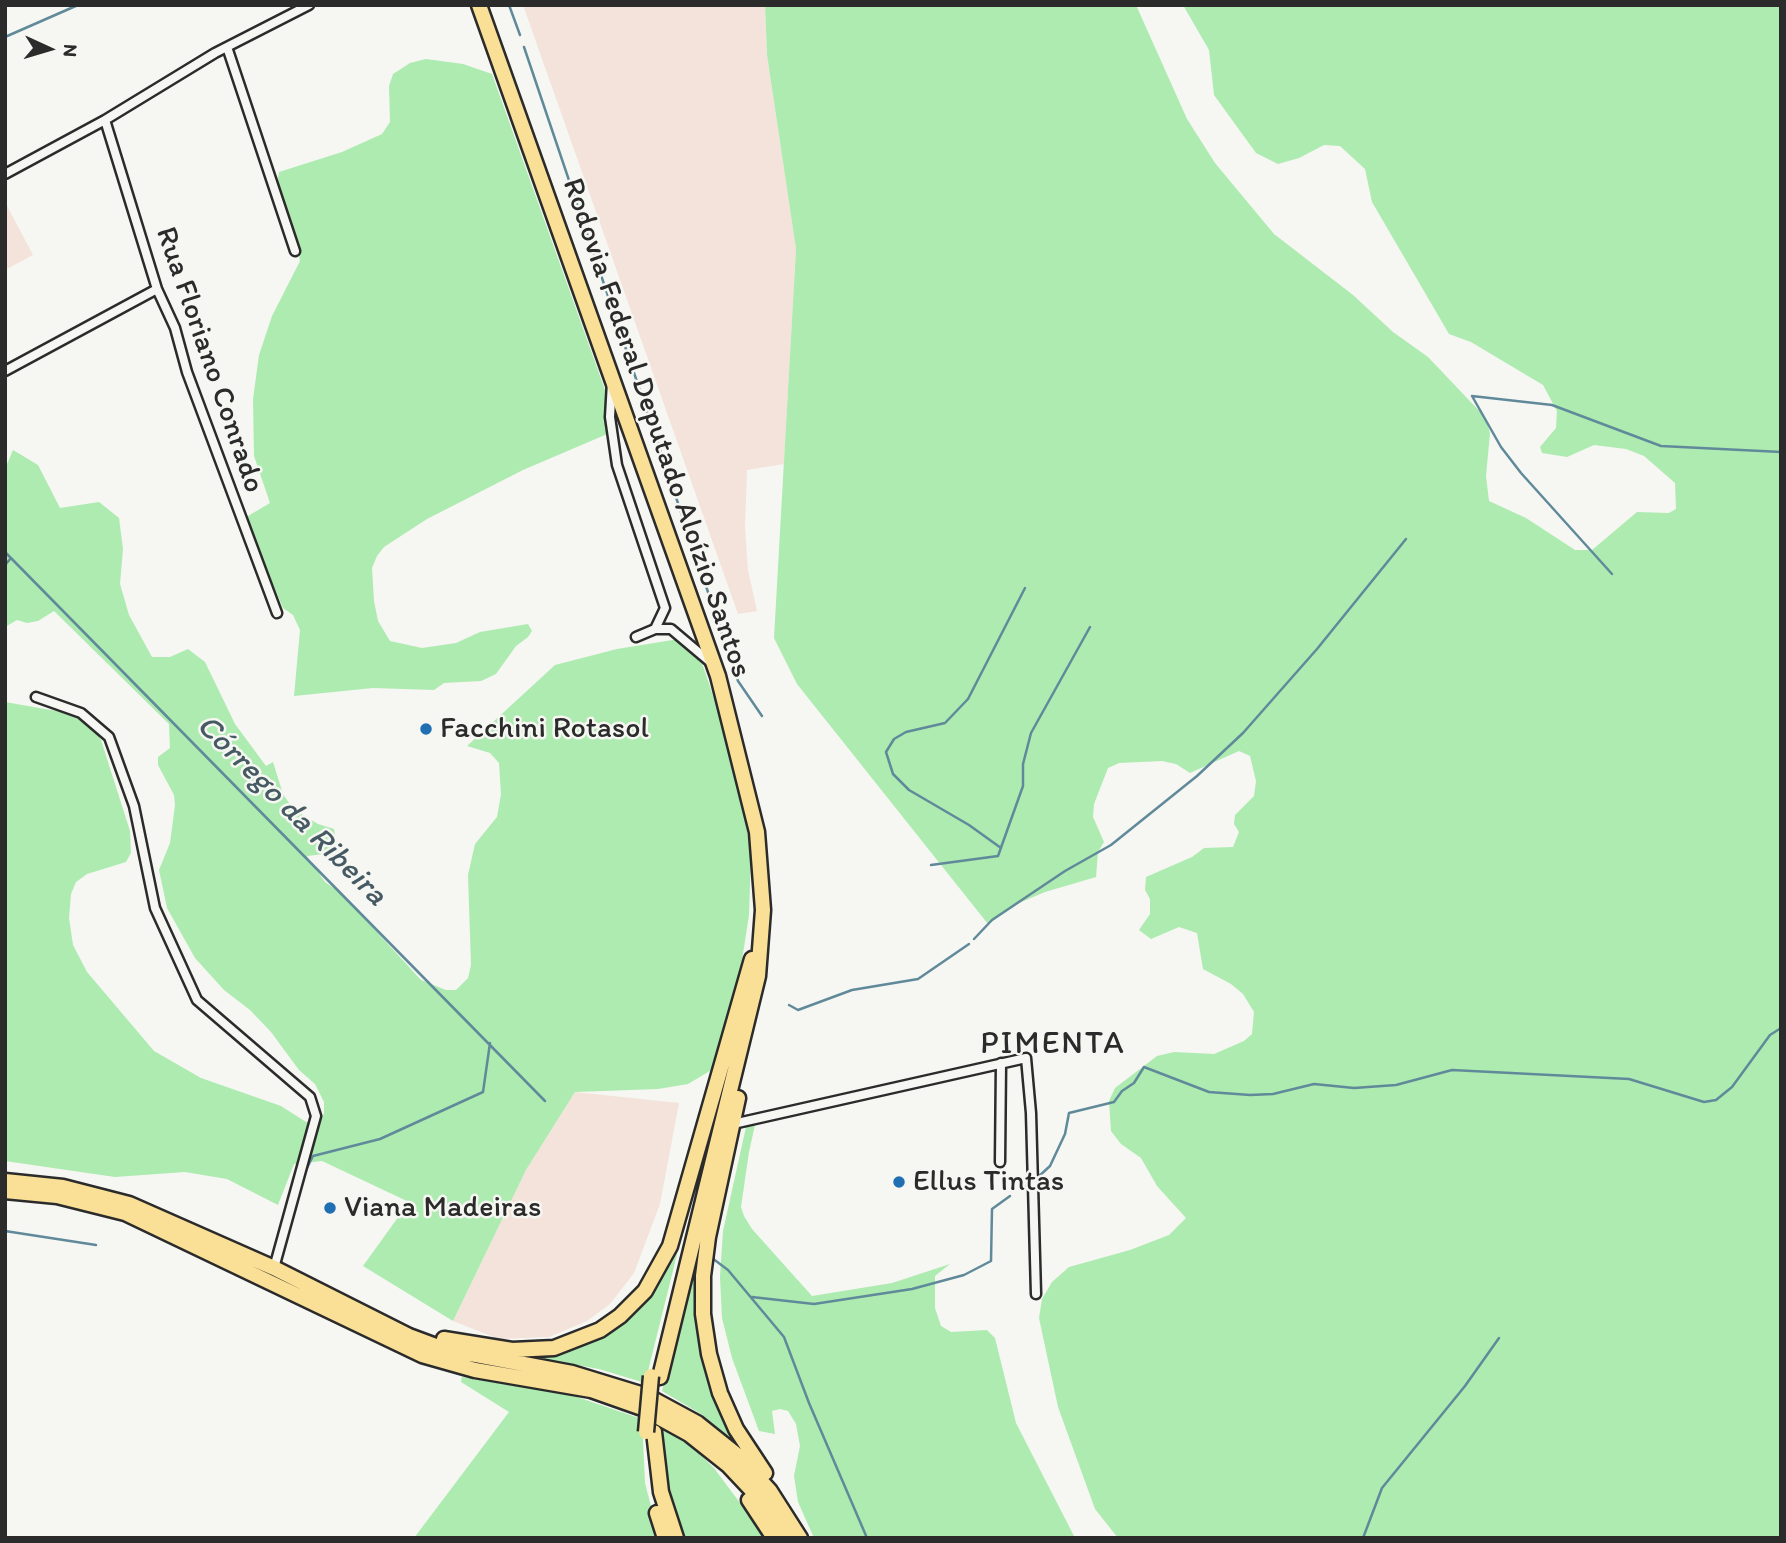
<!DOCTYPE html>
<meta charset="utf-8">
<style>
body{margin:0}
#map{position:relative;width:1786px;height:1543px;overflow:hidden;background:#f6f6f2;font-family:Itim,sans-serif}
canvas{display:block}
.frame{position:absolute;inset:0;border:7px solid #2b2b2b;pointer-events:none}
.north{position:absolute;left:14px;top:14px;width:70px;height:70px;-webkit-text-stroke:5px #f6f6f2;paint-order:stroke;rotate:94deg;font-size:19px;font-weight:700;line-height:28px;text-align:center;color:#2b2b2b}
.north::after{content:'';display:block;margin:auto;width:24px;height:32px;background:#2b2b2b;clip-path:polygon(50% 0,100% 100%,50% 72%,0 100%)}
</style>
<div id="map">
<canvas width="1786" height="1543"></canvas>
<div class="frame"></div>
<div class="north">N</div>
</div>
<script>
const g = document.querySelector('canvas').getContext('2d');
g.lineJoin = 'round';
function fillPath(path, color) { g.fillStyle = color; g.fill(path, 'evenodd'); }
const shape = rows => new Path2D(rows.map(r => 'M' + r).join(''));
function trace(path, color, width, dash) { g.strokeStyle = color; g.lineWidth = width; g.lineCap = dash ? 'butt' : 'round'; g.setLineDash(dash || []); g.stroke(path); }
function drawText(font, color, halo, rows, align = 'center') {
  g.font = font + ' Itim,sans-serif'; g.lineWidth = 5; g.setLineDash([]); g.textBaseline = 'middle'; g.strokeStyle = halo; g.fillStyle = color; for (const [text, x, y, turn = 0] of rows) {
    g.save(); g.translate(x, y); g.rotate((+turn || 0) * Math.PI / 180); g.textAlign = isNaN(turn) ? turn : align; if (halo) g.strokeText(text, 0, 0); g.fillText(text, 0, 0); g.restore();
  }
}
const built = shape([
 [523,5,765,5,767,55,796,249,784,464,747,470,745,528,748,570,757,611,738,614],
 [5,202,33,255,5,270],
 [575,1092,679,1103,660,1204,634,1273,610,1304,587,1321,549,1337,499,1339,453,1321,526,1170]
]);
const green = shape([
 [765,5,1136,5,1187,119,1215,163,1274,234,1353,295,1393,332,1428,357,1485,417,1490,433,1486,476,1489,501,1526,518,1575,550,1592,550,1637,512,1669,513,1676,509,1675,483,1644,456,1626,449,1594,445,1567,457,1542,453,1540,447,1556,428,1557,411,1543,385,1471,342,1449,334,1372,202,1365,169,1340,146,1324,145,1299,158,1278,164,1256,153,1214,95,1209,50,1183,5,1781,5,1781,1538,1118,1538,1095,1509,1058,1407,1039,1318,1042,1299,1052,1282,1069,1267,1130,1250,1169,1235,1186,1218,1157,1186,1141,1158,1121,1144,1111,1131,1109,1101,1115,1088,1157,1056,1174,1052,1214,1054,1244,1041,1252,1034,1254,1012,1243,994,1231,984,1203,969,1197,933,1179,927,1151,939,1139,930,1150,914,1150,899,1145,890,1146,877,1192,857,1204,848,1233,847,1239,832,1234,824,1235,815,1254,796,1256,781,1250,756,1239,751,1190,773,1176,764,1162,761,1119,763,1108,768,1094,804,1093,817,1104,842,1098,852,1096,877,1045,892,1019,903,988,924,797,684,774,638,796,249,767,55],
 [426,59,463,64,492,74,619,429,523,470,427,519,384,547,377,556,372,568,374,601,378,621,390,641,422,648,456,643,480,632,528,624,532,631,528,637,516,646,496,674,481,681,444,683,434,690,373,688,294,696,300,630,293,615,283,608,258,550,241,531,238,522,270,503,254,456,253,399,259,355,272,316,300,261,295,233,276,189,279,172,342,152,382,134,390,122,389,86,393,74,410,63],
 [13,450,38,465,60,508,99,502,119,518,123,549,120,584,129,615,152,657,170,657,188,649,205,662,235,724,266,766,273,762,283,794,293,809,318,824,334,829,335,835,331,847,324,854,307,856,325,882,340,892,421,980,446,990,456,990,468,978,471,965,468,875,475,844,497,817,501,794,499,763,490,753,467,746,555,665,617,649,679,639,701,660,731,749,751,851,749,915,737,992,720,1065,688,1084,658,1089,575,1092,526,1170,453,1321,363,1266,409,1202,322,1161,294,1164,278,1205,227,1179,185,1172,115,1177,5,1161,5,702,68,713,92,726,101,740,130,831,131,853,126,862,87,874,76,882,71,894,69,918,73,945,87,972,154,1051,201,1078,281,1106,306,1122,317,1120,324,1114,324,1102,315,1084,299,1070,271,1032,250,1010,224,990,195,958,167,908,159,870,170,843,175,805,174,795,158,765,158,757,170,748,169,724,54,611,38,621,27,623,17,620,5,627,5,469],
 [748,1118,764,1118,755,1125,749,1152,741,1207,744,1216,752,1229,812,1296,892,1283,950,1264,935,1276,935,1308,941,1326,951,1332,987,1330,995,1338,1016,1423,1075,1538,814,1538,798,1502,794,1476,800,1446,796,1424,788,1411,780,1409,772,1411,775,1434,759,1431,732,1358,722,1318,720,1277,723,1231],
 [704,1146,645,1383,599,1369,539,1358,539,1354,566,1348,657,1284,673,1254],
 [720,1147,699,1310,744,1449,701,1414,662,1391],
 [462,1377,571,1395,642,1419,645,1483,659,1538,414,1538,509,1412,461,1382],
 [660,1426,694,1449,714,1468,766,1538,680,1538,673,1520,659,1449]
]);
const stream = shape([
 [509,5,520,35],
 [5,37,78,5],
 [524,47,738,681,762,716],
 [1472,396,1552,405,1661,446,1781,452],
 [1472,396,1501,447,1521,473,1612,574],
 [5,552,545,1101],
 [5,565,11,558],
 [1001,848,969,825,909,790,893,774,886,752,894,739,906,732,945,723,968,699,1025,588],
 [931,865,998,856,1023,786,1023,764,1031,733,1090,627],
 [974,939,992,920,1065,871,1111,845,1197,776,1243,733,1317,649,1406,539],
 [789,1005,798,1010,852,990,918,979,969,944],
 [304,1174,313,1156,380,1139,483,1092,490,1043],
 [1037,1178,1050,1166,1065,1134,1069,1113,1114,1102,1122,1091,1134,1083,1144,1067,1209,1092,1250,1095,1273,1094,1314,1084,1354,1088,1396,1085,1452,1070,1629,1079,1704,1102,1716,1100,1732,1087,1770,1035,1781,1028],
 [1021,1189,1026,1186],
 [5,1231,96,1245],
 [712,1258,728,1270,784,1337,809,1403,867,1538],
 [752,1297,814,1304,912,1289,964,1275,991,1261,992,1209,1010,1196],
 [1363,1538,1382,1488,1465,1386,1499,1338]
]);
const street = shape([
 [227,47,295,251],
 [105,120,157,289,175,328,187,372,277,613],
 [5,174,105,120,215,53,309,5],
 [5,371,157,289],
 [612,382,610,417,617,465,665,608,655,629],
 [636,637,655,629,671,629,709,661],
 [36,697,81,713,109,737,134,806,155,908,197,1000,310,1097,316,1116,274,1268],
 [733,1124,1026,1058,1031,1113,1036,1294],
 [1000,1162,1001,1063]
]);
const highway = shape([
 [479,5,718,676,757,832,763,910,758,976,660,1377],
 [738,1098,708,1237,703,1276,703,1314,709,1354,720,1393,736,1429,765,1473],
 [5,1181,63,1187,129,1204,274,1268,409,1336,444,1349,572,1373,647,1396,697,1423,737,1455,770,1491,800,1538],
 [5,1191,57,1196,125,1213,422,1355,475,1370,591,1390,642,1408,689,1434,728,1465,760,1499,785,1538],
 [444,1339,512,1350,554,1348,600,1330,620,1316,645,1291,670,1246,752,959],
 [654,1432,661,1492,676,1538],
 [749,1500,774,1538],
 [657,1513,665,1538]
]);
const highwayBridge = shape([
 [646,1432,651,1376]
]);
const markers = [
 [426,729,7,"#1f6fb2"],
 [899,1182,7,"#1f6fb2"],
 [330,1208,7,"#1f6fb2"]
];
const streetNames = [
 ["Rua Floriano Conrado",209,360,71],
 ["Rodovia Federal Deputado Aloízio Santos",656,428,71]
];
const poiNames = [
 ["Facchini Rotasol",440,729],
 ["Ellus Tintas",913,1182],
 ["Viana Madeiras",344,1208]
];
const waterNames = [
 ["Córrego da Ribeira",291,811,45]
];
const neighbourhoodNames = [
 ["PIMENTA",1053,1045]
];
fillPath(built, '#f4e3db');
fillPath(green, '#adebb1');
trace(stream, '#608a9a', 2.5);
trace(street, '#2b2b2b', 13);
trace(highway, '#2b2b2b', 19);
trace(street, '#f6f6f2', 8);
trace(highway, '#fadf96', 14);
trace(highwayBridge, '#2b2b2b', 19, []);
trace(highwayBridge, '#fadf96', 14);
for (const [x, y, r, color] of markers) { const dot = new Path2D(); dot.arc(x, y, r, 0, 2 * Math.PI); g.fillStyle = color; g.fill(dot); trace(dot, '#f6f6f2', 2.5); }
drawText('30px', '#2b2b2b', '#f6f6f2', streetNames);
drawText('30px', '#2b2b2b', '#f6f6f2', poiNames, 'left');
drawText('italic 32px', '#455a62', '#f6f6f2', waterNames);
g.letterSpacing = '2px';
drawText('32px', '#2b2b2b', '#f6f6f2', neighbourhoodNames);
g.letterSpacing = '0px';
</script>
